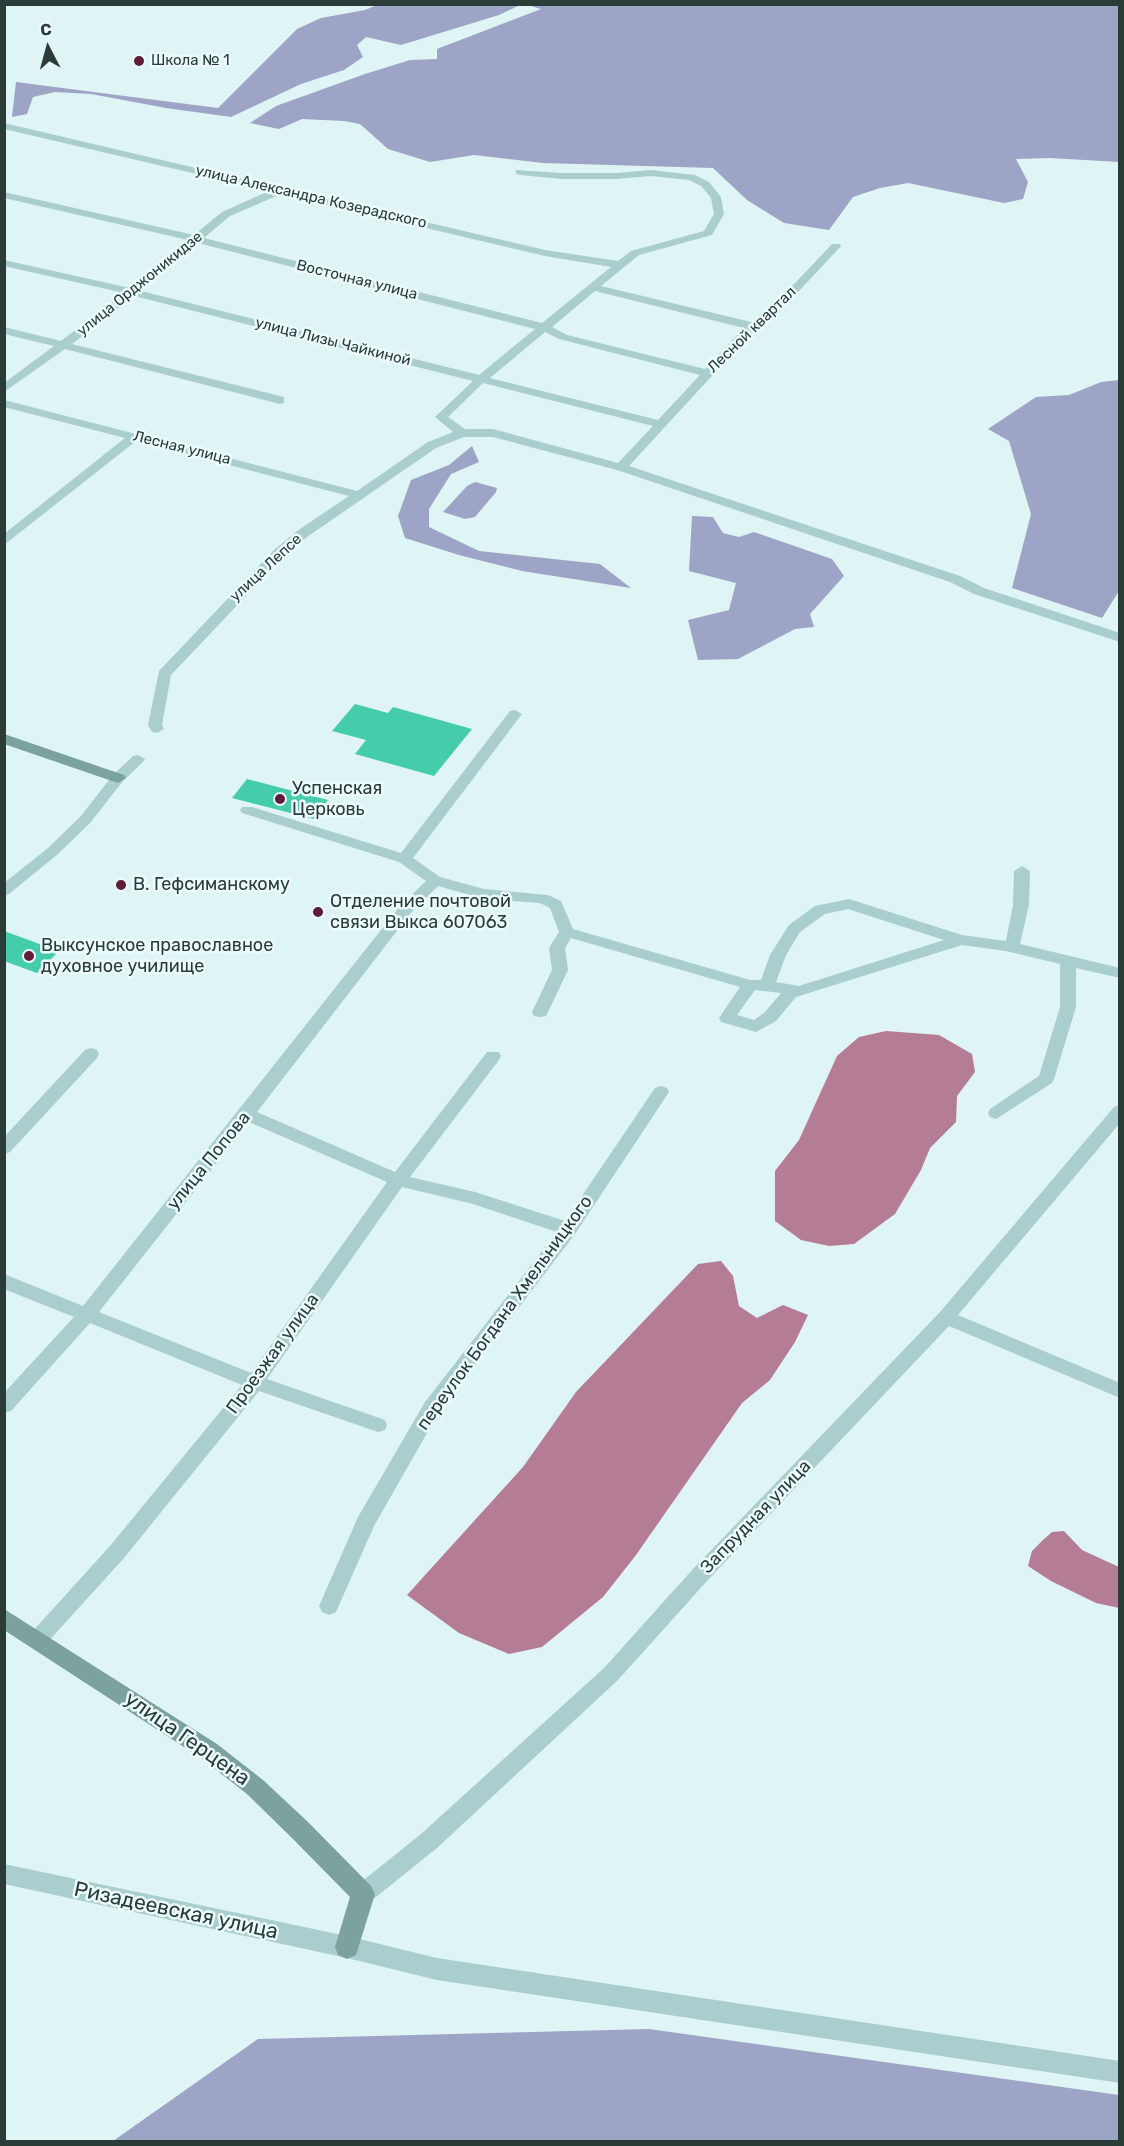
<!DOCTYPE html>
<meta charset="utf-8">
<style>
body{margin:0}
#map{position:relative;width:1124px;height:2146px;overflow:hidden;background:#dff4f4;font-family:Rubik,sans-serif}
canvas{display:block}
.frame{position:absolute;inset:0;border:6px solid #2a3b38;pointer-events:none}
.north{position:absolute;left:18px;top:18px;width:60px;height:60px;-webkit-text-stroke:4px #ecfbfb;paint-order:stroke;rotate:354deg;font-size:16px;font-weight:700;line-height:24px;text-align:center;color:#2a3b38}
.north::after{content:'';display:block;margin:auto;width:21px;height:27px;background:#2a3b38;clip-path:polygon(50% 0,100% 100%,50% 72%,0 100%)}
</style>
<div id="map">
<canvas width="1124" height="2146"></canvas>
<div class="frame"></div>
<div class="north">С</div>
</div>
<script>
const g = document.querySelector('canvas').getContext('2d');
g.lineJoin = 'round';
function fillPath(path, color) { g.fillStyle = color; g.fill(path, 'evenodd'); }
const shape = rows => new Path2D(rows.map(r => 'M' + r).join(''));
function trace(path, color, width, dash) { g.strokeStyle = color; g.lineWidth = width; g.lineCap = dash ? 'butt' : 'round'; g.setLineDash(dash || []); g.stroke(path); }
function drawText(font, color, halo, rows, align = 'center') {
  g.font = font + ' Rubik,sans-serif'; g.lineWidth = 5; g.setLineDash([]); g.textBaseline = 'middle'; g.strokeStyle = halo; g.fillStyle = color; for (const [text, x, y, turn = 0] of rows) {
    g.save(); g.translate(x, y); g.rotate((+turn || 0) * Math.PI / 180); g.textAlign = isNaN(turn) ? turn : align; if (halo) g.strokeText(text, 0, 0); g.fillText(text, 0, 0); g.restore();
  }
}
const green = shape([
 [377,5,520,5,499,15,401,45,366,37,357,45,363,57,344,70,301,84,231,117,166,108,91,94,55,92,33,97,27,114,12,117,16,82,218,108,297,29,321,18,365,10],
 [528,5,1119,5,1119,162,1050,158,1016,159,1028,182,1023,199,1004,203,908,183,880,188,853,197,829,230,784,223,747,200,713,168,543,163,474,155,430,162,388,149,360,124,344,121,302,119,279,129,250,123,276,106,365,74,410,60,437,59,437,49,541,9],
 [1119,380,1119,591,1102,618,1012,588,1031,514,1009,441,988,429,1036,397,1069,395,1101,382],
 [472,446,479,462,451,474,429,509,429,527,479,551,600,564,631,588,522,571,459,555,405,538,398,516,411,480,449,465],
 [475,482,497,488,496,492,475,517,465,519,443,512,467,486],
 [692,516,713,517,723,533,739,537,754,532,832,559,844,576,810,614,814,627,795,629,738,659,698,660,688,620,729,610,736,583,689,571],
 [649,2029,1119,2095,1119,2141,113,2141,258,2039]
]);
const water = shape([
 [886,1031,939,1035,972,1054,975,1072,957,1096,956,1122,930,1148,921,1170,895,1214,854,1244,829,1246,801,1240,775,1221,775,1171,799,1140,837,1056,859,1037],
 [721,1261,733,1276,739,1306,757,1318,783,1305,808,1315,795,1342,770,1380,742,1403,636,1555,603,1597,542,1647,509,1654,459,1633,407,1595,523,1467,576,1392,698,1264],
 [1064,1531,1082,1550,1119,1567,1119,1608,1096,1603,1051,1581,1028,1566,1032,1551,1043,1540,1052,1532]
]);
const building = shape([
 [355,704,388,713,393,707,472,729,434,776,355,754,366,740,332,731],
 [247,779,328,800,314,819,232,798],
 [4,931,59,951,37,973,4,961]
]);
const street = shape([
 [4,123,545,250,618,261,631,251,704,231,714,214,711,198,701,186,689,180,651,176,617,179,561,179,520,175,516,174,516,170,561,173,617,173,651,170,695,175,709,182,721,197,724,214,712,235,639,255,601,286,751,322,763,317,832,244,840,244,841,246,771,321,756,328,629,466,960,576,984,588,1120,633,1120,642,974,594,950,582,617,470,493,437,464,437,436,448,307,537,284,556,171,675,162,725,164,729,157,733,152,732,148,725,159,671,274,550,297,531,349,496,136,441,4,545,4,534,125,438,4,407,4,400,357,491,428,442,453,432,435,417,473,381,134,296,72,344,284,397,284,403,280,404,65,349,4,392,4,383,54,346,4,334,4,327,61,341,124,293,4,266,4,260,130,288,188,240,4,198,4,192,194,235,222,212,269,191,4,129,4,123],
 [281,194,545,256,611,267,542,323,204,238,230,216,281,194],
 [198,243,535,329,479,375,141,291,198,243],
 [595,291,744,328,705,369,567,335,552,327,595,291],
 [545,332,559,339,700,375,658,420,490,378,545,332],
 [483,383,653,426,618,463,493,429,465,429,448,417,483,383],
 [515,710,522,714,413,858,440,877,484,889,548,895,561,901,573,929,750,980,761,980,770,955,789,925,815,906,849,899,962,935,1006,941,1013,905,1014,871,1022,866,1030,871,1029,905,1020,944,1120,968,1120,978,1076,968,1076,1007,1054,1079,1052,1083,996,1119,990,1117,988,1113,990,1109,1039,1076,1060,1007,1060,964,1006,951,962,945,796,997,776,1021,756,1032,721,1022,719,1018,740,987,571,938,565,948,568,970,548,1012,546,1016,540,1017,534,1016,532,1012,552,970,549,948,559,932,550,908,540,903,484,899,438,886,410,914,257,1112,395,1172,487,1052,499,1052,501,1056,499,1060,410,1177,475,1192,565,1221,655,1088,661,1086,667,1088,669,1092,575,1234,439,1412,374,1526,336,1612,329,1615,322,1612,319,1606,358,1517,425,1402,557,1232,473,1204,402,1187,267,1379,385,1420,387,1425,385,1430,378,1432,259,1391,124,1558,45,1645,38,1648,31,1645,28,1639,31,1633,110,1546,242,1385,90,1323,11,1411,4,1413,4,1393,74,1317,4,1289,4,1274,83,1306,400,906,426,881,399,862,242,813,240,810,242,807,252,807,401,853,510,711,515,710],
 [848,909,944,940,799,986,776,982,786,955,800,932,825,914,848,909],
 [755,990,781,993,764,1013,754,1020,737,1015,755,990],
 [249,1122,387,1182,251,1373,99,1312,249,1122],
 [138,755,145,759,143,762,123,781,90,823,58,854,9,894,4,896,4,883,48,848,80,817,113,775,133,756,138,755],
 [91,1048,97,1050,99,1054,97,1058,10,1152,4,1154,4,1137,85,1050,91,1048],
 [1120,1105,1120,1123,958,1315,1120,1383,1120,1398,949,1326,707,1581,618,1680,437,1848,371,1901,363,1904,355,1901,352,1894,355,1887,421,1834,604,1668,693,1569,940,1312,1114,1107,1120,1105],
 [4,1864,347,1936,437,1958,1120,2061,1120,2083,437,1980,347,1958,4,1884,4,1864]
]);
const secondary = shape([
 [4,734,124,775,126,778,118,783,112,781,4,744,4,734],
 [4,1609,217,1744,263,1780,309,1823,371,1886,375,1894,356,1955,347,1959,338,1955,335,1947,350,1897,293,1839,247,1794,201,1758,4,1630,4,1609]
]);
const markers = [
 [139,61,6,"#601c39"],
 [280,799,6,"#601c39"],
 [121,885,6,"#601c39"],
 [318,912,6,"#601c39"],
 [29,956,6,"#601c39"]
];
const farPoinames = [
 ["Школа № 1",151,61]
];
const farStreetnames = [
 ["улица Александра Козерадского",311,197,13],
 ["Восточная улица",357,280,14],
 ["улица Орджоникидзе",140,284,-39],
 ["Лесной квартал",752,330,-44],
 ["улица Лизы Чайкиной",333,342,14],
 ["Лесная улица",182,448,14],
 ["улица Лепсе",266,568,-43]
];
const poiNames = [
 ["Успенская",292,789],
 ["Церковь",292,810],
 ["В. Гефсиманскому",133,885],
 ["Отделение почтовой",330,902],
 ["связи Выкса 607063",330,923],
 ["Выксунское православное",41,946],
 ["духовное училище",41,967]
];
const streetNames = [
 ["улица Попова",209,1161,-51],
 ["переулок Богдана Хмельницкого",505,1313,-54],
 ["Проезжая улица",273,1354,-54],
 ["Запрудная улица",756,1517,-46]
];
const nearStreetnames = [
 ["улица Герцена",187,1739,35],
 ["Ризадеевская улица",176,1911,12]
];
fillPath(green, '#9ea4c5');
fillPath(water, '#b47c95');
fillPath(building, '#45cdab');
fillPath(street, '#aacecd');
fillPath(secondary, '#7ba29d');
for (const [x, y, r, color] of markers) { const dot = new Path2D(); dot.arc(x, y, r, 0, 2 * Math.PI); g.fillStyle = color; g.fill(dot); trace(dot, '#ecfbfb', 2); }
drawText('15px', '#2a3b38', '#ecfbfb', farPoinames, 'left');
drawText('15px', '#2a3b38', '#ecfbfb', farStreetnames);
drawText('18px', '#2a3b38', '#ecfbfb', poiNames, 'left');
drawText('18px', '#2a3b38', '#ecfbfb', streetNames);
drawText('21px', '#2a3b38', '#ecfbfb', nearStreetnames);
</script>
